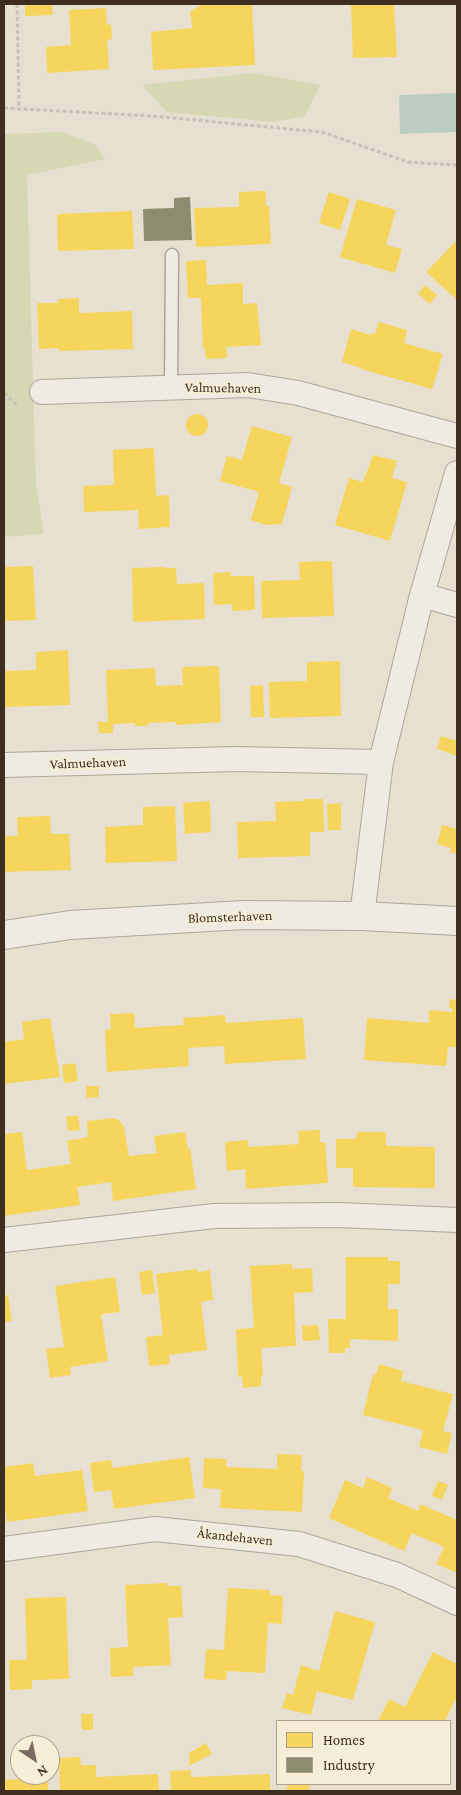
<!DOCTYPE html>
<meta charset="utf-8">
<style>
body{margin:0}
#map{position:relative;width:461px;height:1795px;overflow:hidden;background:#e7e0d1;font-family:"Crimson Pro",serif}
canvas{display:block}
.frame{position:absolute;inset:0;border:5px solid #3d2e20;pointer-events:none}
.legend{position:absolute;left:276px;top:1720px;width:175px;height:65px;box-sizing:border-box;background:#f7eed8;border:1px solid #ada18e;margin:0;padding:6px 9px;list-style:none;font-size:15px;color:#3d2e20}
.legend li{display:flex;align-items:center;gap:10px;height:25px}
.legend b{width:25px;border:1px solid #ada18e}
.north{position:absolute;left:10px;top:1735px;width:50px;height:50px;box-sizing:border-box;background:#f7eed8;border:1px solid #ada18e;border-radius:50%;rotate:146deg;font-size:14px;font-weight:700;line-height:20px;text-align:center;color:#3d2e20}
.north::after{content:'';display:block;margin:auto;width:18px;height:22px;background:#786c5e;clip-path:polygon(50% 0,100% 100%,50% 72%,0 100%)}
</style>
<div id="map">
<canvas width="461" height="1795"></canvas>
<div class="frame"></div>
<ul class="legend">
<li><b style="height:14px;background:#f6d55c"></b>Homes</li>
<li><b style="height:14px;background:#8c8c6e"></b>Industry</li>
</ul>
<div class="north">N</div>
</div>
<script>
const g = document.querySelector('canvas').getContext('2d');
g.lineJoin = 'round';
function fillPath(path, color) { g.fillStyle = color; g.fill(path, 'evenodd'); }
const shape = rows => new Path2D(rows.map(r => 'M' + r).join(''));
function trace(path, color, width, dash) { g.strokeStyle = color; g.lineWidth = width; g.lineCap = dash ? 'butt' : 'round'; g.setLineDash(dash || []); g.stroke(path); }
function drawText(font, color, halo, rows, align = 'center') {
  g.font = font + ' "Crimson Pro",serif'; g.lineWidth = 5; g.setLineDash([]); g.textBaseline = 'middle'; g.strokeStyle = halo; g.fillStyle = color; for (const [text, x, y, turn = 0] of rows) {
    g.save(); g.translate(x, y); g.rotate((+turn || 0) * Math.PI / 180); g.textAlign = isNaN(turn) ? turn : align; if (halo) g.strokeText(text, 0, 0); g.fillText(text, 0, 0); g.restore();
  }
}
const green = shape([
 [254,73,320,85,305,116,274,122,167,112,142,85],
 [62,132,96,145,105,159,27,175,36,485,44,534,4,537,4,134]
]);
const water = shape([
 [457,93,457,132,400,134,399,95]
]);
const homes = shape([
 [25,4,52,4,53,15,25,16],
 [204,4,252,4,255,65,153,70,151,32,192,28,190,11],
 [351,4,394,4,397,57,353,58],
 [106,8,107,25,111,24,112,39,107,40,109,69,47,73,46,47,71,45,69,10],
 [266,191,266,206,269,206,271,244,196,247,194,208,239,207,239,192],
 [329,192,350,199,340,230,319,223],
 [357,199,396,210,386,245,402,249,395,273,340,257],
 [132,211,134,249,58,251,57,214],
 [457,240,457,300,426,272],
 [206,260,207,285,243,283,243,304,257,303,261,345,226,347,227,358,206,359,205,348,203,348,201,298,188,298,186,261],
 [425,285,437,295,430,304,418,294],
 [79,298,79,313,132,311,133,349,59,351,58,348,39,349,37,303,58,303,58,299],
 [379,322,407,330,404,343,443,354,432,389,361,369,362,368,342,362,351,329,371,335,371,333,375,334],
 '186 425a11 11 0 1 1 22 0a11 11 0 1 1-22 0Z',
 [252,426,292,437,279,483,292,487,282,524,265,525,251,520,259,492,220,481,227,456,242,460],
 [154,448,156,496,169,495,170,527,139,529,138,510,84,512,83,486,114,485,113,450],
 [373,455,397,461,392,478,407,482,390,541,335,525,349,478,363,482],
 [332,561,334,616,262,618,261,581,300,580,299,562],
 [33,566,36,620,4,621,4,567],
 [165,567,165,568,176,568,177,584,204,583,205,619,133,622,132,568],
 [231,572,231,576,254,576,255,610,232,611,232,604,214,605,213,573],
 [68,650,70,705,4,707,4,671,36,670,36,652],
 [340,661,341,716,270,718,269,682,307,681,307,662],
 [219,666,221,722,176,725,176,722,148,723,148,726,135,726,135,723,113,724,113,733,99,733,98,722,108,722,106,670,155,668,156,686,183,685,182,667],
 [263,685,264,717,251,717,250,686],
 [441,736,457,741,457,756,437,749],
 [304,799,323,799,324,832,310,832,310,856,238,858,237,822,276,821,275,802,304,801],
 [210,801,211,832,185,834,183,803],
 [341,803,341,830,328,830,327,804],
 [175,806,177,861,106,863,105,827,143,825,143,807],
 [50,816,51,834,69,834,71,870,4,872,4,836,18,836,17,817],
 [442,825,457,829,457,854,450,852,451,848,437,844],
 [450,999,457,1000,457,1047,448,1047,446,1066,364,1060,367,1018,429,1023,429,1010,452,1012,452,1008,449,1008],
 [134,1013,135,1028,184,1025,183,1018,225,1015,226,1023,303,1018,306,1059,225,1064,224,1046,188,1048,189,1066,107,1072,105,1030,111,1029,110,1014],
 [50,1018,60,1077,4,1084,4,1042,24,1039,22,1022],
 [75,1063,78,1081,64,1083,62,1065],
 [86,1086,99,1086,99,1097,86,1098],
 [78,1115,80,1130,68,1131,66,1117],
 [114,1118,120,1121,124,1127,129,1156,157,1153,154,1136,185,1132,188,1149,190,1148,196,1189,113,1201,111,1182,77,1187,80,1205,4,1216,4,1134,22,1132,27,1170,71,1164,67,1141,88,1137,87,1121],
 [320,1130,320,1142,325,1142,328,1183,246,1189,245,1169,227,1171,225,1142,248,1140,248,1147,299,1144,298,1131],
 [357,1132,386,1132,386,1146,435,1147,435,1188,353,1187,353,1168,336,1168,336,1139,356,1139],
 [346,1257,388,1257,388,1261,400,1261,400,1284,388,1284,388,1309,398,1309,398,1341,350,1339,350,1348,345,1348,345,1353,329,1353,328,1319,346,1319],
 [292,1264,292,1269,312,1268,313,1292,294,1293,296,1346,261,1348,263,1375,261,1376,261,1386,243,1388,242,1376,238,1377,236,1329,254,1328,250,1266],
 [197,1269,198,1272,210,1270,213,1300,201,1302,207,1350,169,1355,170,1364,149,1366,146,1337,163,1335,156,1274],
 [152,1270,155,1293,142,1295,139,1272],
 [115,1277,120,1312,101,1314,108,1361,70,1367,71,1375,50,1378,46,1349,64,1347,55,1286],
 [8,1295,12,1321,4,1322,4,1296],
 [318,1325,320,1340,303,1341,302,1326],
 [379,1364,403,1371,401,1381,453,1394,443,1431,452,1433,447,1454,419,1447,423,1430,363,1415,373,1374,376,1375],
 [277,1454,302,1455,301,1471,304,1471,302,1512,220,1508,221,1489,203,1488,204,1458,227,1459,226,1467,277,1469],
 [189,1457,195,1498,114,1509,111,1490,94,1492,90,1463,111,1460,112,1468],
 [33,1463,35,1476,82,1470,88,1511,7,1522,4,1503,4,1467],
 [367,1477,392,1488,388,1498,418,1511,420,1504,457,1520,457,1573,436,1564,444,1547,412,1533,404,1551,329,1518,345,1480,363,1488],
 [438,1481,448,1485,442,1500,432,1496],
 [167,1583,167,1586,181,1586,183,1617,168,1618,171,1665,133,1667,133,1676,111,1677,110,1648,128,1647,125,1585],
 [228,1588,270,1590,270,1595,283,1596,282,1624,268,1623,265,1673,227,1671,226,1680,204,1679,206,1649,224,1650],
 [66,1597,69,1679,32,1680,32,1689,10,1690,9,1660,27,1660,25,1598],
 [335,1611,375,1622,353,1700,317,1691,311,1715,282,1708,287,1693,293,1695,301,1665,319,1671],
 [433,1652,457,1664,457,1701,455,1700,445,1721,378,1721,389,1699,405,1707],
 [81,1714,93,1714,93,1730,82,1730],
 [206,1743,212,1754,189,1766,189,1753],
 [80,1757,81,1765,96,1765,96,1777,158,1774,159,1791,60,1791,59,1758],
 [191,1770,191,1777,270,1774,270,1791,171,1791,170,1771],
 [22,1775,48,1775,48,1791,4,1791,4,1780,22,1779],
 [288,1784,310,1784,308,1791,286,1791]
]);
const industry = shape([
 [190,197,192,240,144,241,143,209,174,208,174,198]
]);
const path = shape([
 [17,4,19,108],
 [4,108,152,116,322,132,408,162,457,165],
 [4,393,16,404,19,403]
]);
const service = shape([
 [171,387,172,255]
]);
const minor = shape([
 [42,392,248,385,298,393,457,436],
 [422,595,457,605],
 [4,765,236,759,381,762],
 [362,916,381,762,422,595,457,473],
 [4,1240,214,1216,339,1215,457,1220],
 [4,1549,155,1529,299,1544,397,1575,457,1603]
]);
const tertiary = shape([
 [4,935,70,925,244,915,362,916,457,921]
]);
const streetNames = [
 ["Valmuehaven",223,388,1],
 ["Valmuehaven",88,763,-2],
 ["Blomsterhaven",230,917,-2],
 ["Åkandehaven",235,1537,6]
];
fillPath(green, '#d6d7b3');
fillPath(water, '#bcccc2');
fillPath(homes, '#f6d55c');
fillPath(industry, '#8c8c6e');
trace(service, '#ada599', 15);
trace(minor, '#ada599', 26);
trace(tertiary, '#ada599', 30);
trace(path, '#c8c2b9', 3, [4, 2.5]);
trace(service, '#efebe3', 12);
trace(minor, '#efebe3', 24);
trace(tertiary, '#efebe3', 28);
drawText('14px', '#3d2e20', '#f7eed8', streetNames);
</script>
